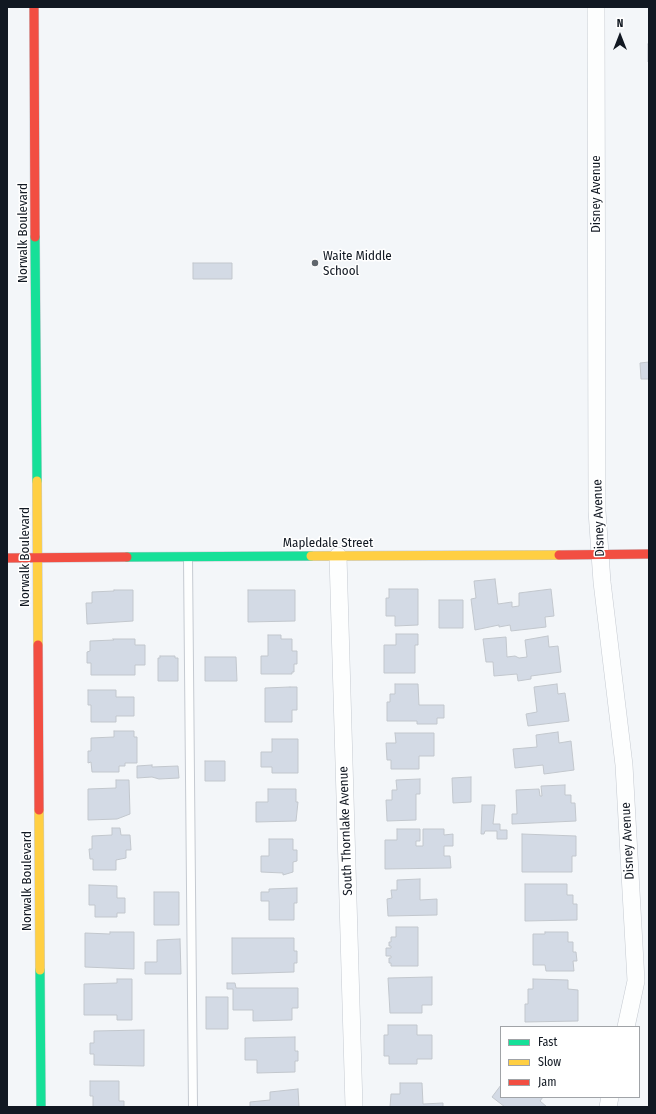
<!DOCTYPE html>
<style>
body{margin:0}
#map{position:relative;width:656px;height:1114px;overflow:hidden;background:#f3f6f9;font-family:"Fira Sans Condensed",sans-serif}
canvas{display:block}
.frame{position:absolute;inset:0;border:8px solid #111822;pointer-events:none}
.legend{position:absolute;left:500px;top:1026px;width:140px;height:72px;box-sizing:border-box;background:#fff;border:1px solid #a0a3a7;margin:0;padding:5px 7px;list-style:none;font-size:12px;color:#111822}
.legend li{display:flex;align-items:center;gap:8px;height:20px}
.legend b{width:20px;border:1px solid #a0a3a7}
.north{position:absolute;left:600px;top:16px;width:40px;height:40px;-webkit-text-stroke:3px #fff;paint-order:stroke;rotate:0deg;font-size:11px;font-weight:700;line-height:16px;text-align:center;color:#111822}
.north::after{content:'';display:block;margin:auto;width:14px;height:18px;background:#111822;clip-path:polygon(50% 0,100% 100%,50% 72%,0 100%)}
</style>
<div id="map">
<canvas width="656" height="1114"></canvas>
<div class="frame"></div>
<ul class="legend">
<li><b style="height:5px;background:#16e098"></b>Fast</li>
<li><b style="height:5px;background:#ffcf43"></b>Slow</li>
<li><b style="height:5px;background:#f24e42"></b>Jam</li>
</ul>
<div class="north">N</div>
</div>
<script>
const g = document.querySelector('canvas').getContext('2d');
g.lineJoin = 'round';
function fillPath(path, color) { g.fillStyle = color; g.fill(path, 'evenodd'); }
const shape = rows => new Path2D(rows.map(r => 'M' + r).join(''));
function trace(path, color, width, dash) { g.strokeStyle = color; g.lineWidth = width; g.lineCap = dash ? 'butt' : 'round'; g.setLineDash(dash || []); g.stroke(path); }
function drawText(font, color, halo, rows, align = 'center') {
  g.font = font + ' "Fira Sans Condensed",sans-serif'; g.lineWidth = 3; g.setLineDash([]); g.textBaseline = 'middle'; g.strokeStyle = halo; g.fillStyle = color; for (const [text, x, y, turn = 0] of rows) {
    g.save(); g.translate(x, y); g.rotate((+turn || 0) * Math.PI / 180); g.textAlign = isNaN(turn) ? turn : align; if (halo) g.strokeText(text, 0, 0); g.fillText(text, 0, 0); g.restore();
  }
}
const building = shape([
 [648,44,649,44,649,62,648,62,648,44],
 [193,263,232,263,232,279,193,279,193,263],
 [649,362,649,379,641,379,640,363,649,362],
 [495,579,498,604,512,602,512,607,519,606,519,593,551,589,554,616,545,617,546,627,511,631,510,625,499,627,499,625,475,630,471,599,476,598,474,581,495,579],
 [389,589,418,589,418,625,395,626,395,616,386,616,386,598,389,598,389,589],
 [114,590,133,590,133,621,87,624,86,603,92,603,92,592,114,591,114,590],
 [248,590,295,590,295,621,248,622,248,590],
 [439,600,463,600,463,628,439,628,439,600],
 [396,634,418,634,418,645,415,645,415,673,384,673,384,645,396,645,396,634],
 [268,635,281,635,281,639,292,639,292,651,297,651,297,664,294,664,294,672,292,672,292,674,261,674,261,656,268,656,268,635],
 [548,636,549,647,558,646,561,672,531,676,531,679,518,681,517,674,494,676,493,662,486,662,483,639,506,637,507,657,515,656,519,658,527,657,525,640,548,636],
 [113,639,135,639,135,645,145,645,145,665,135,665,135,675,91,675,91,663,87,663,87,652,90,651,90,641,114,640,113,639],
 [160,656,175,656,175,658,178,658,178,681,158,681,158,658,160,658,160,656],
 [205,657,236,657,237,681,205,681,205,657],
 [395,684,418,684,419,705,444,705,444,718,437,718,437,724,417,724,417,721,387,721,387,702,390,702,390,694,395,694,395,684],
 [557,684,558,694,565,693,569,721,528,726,526,714,537,712,534,687,557,684],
 [290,687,297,687,297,710,292,710,292,722,265,722,265,688,290,687],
 [88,690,116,690,116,697,134,697,134,716,116,716,116,722,91,722,91,705,88,705,88,690],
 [114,731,134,731,134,737,137,737,137,763,125,763,125,766,119,766,119,772,92,772,91,762,88,763,88,751,91,751,91,738,114,737,114,731],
 [558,732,559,743,571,741,574,770,544,774,543,765,515,768,513,749,537,747,536,735,558,732],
 [395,733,434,733,434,756,419,756,419,769,391,769,391,760,387,760,386,743,396,743,395,733],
 [272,739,298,739,298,773,272,773,272,767,261,767,261,752,272,752,272,739],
 [205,761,225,761,225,781,205,781,205,761],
 [152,765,152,767,178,766,179,778,159,779,152,777,137,778,137,766,152,765],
 [471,777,471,802,453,803,452,778,471,777],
 [420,779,420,794,416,794,416,820,387,821,386,800,392,800,392,790,397,790,396,780,420,779],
 [116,780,129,780,130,814,117,819,88,820,88,789,116,788,116,780],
 [565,785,565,795,571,795,571,803,575,803,576,821,512,824,512,814,517,814,516,790,539,789,540,796,542,796,541,786,565,785],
 [268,789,296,789,296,802,298,802,296,821,256,822,256,802,268,802,268,789],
 [482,805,495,805,493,824,500,824,500,830,507,830,507,839,497,839,497,831,485,831,484,834,481,834,482,805],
 [112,828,120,828,121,835,130,835,131,850,126,850,126,858,116,860,116,870,93,870,93,859,90,859,89,849,92,849,92,836,112,835,112,828],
 [397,829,420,829,420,841,416,841,416,846,423,846,423,829,444,829,444,835,453,834,453,846,444,846,444,856,450,856,451,868,385,869,385,840,397,840,397,829],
 [522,834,576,836,576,856,572,856,572,872,522,872,522,834],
 [269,839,293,839,293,850,297,850,297,861,293,862,293,872,283,875,283,873,261,872,261,856,269,856,269,839],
 [420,879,420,900,437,899,437,915,388,916,387,899,392,898,391,890,397,890,397,880,420,879],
 [525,884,567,884,567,895,573,895,573,904,577,904,577,920,525,921,525,884],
 [89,885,117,886,117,898,125,898,125,913,117,913,117,917,95,917,95,905,89,905,89,885],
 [297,888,297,903,294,903,294,920,269,920,269,901,261,901,261,892,269,892,269,889,297,888],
 [154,892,179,892,179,925,154,925,154,892],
 [396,927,418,927,418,966,391,966,391,963,389,963,389,958,391,958,391,956,386,956,386,948,391,948,391,946,389,946,389,942,391,942,391,937,396,937,396,927],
 [110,932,134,932,134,969,85,967,85,933,110,934,110,932],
 [545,932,568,932,568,942,573,942,573,952,576,952,577,961,573,961,574,971,546,971,545,965,533,965,533,934,545,934,545,932],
 [232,938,294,938,294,951,297,951,297,963,294,963,294,972,232,974,232,938],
 [180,939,181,974,145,974,145,962,157,962,157,940,180,939],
 [432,977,432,1005,422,1005,422,1013,390,1013,388,978,432,977],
 [117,979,132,979,132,1020,117,1020,117,1015,84,1015,84,984,117,983,117,979],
 [533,979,568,980,568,989,578,990,578,1021,525,1022,525,1004,528,1004,528,989,533,989,533,979],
 [227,983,235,983,236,988,298,988,298,1008,292,1008,292,1020,253,1021,253,1010,233,1010,233,989,227,989,227,983],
 [206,997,228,997,228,1029,206,1029,206,997],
 [388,1025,417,1025,417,1035,432,1035,432,1059,417,1059,417,1064,389,1064,389,1056,384,1056,384,1035,388,1035,388,1025],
 [144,1030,144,1066,94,1065,94,1054,90,1054,90,1043,94,1043,94,1031,144,1030],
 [295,1037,295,1051,298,1051,298,1061,295,1061,295,1072,257,1073,257,1060,245,1060,245,1038,295,1037],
 [90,1081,119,1081,119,1101,124,1101,124,1107,93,1107,93,1096,90,1096,90,1081],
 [400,1083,422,1083,423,1104,443,1103,443,1107,390,1107,391,1094,400,1094,400,1083],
 [501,1085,501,1097,543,1097,540,1101,547,1107,505,1107,492,1097,501,1085],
 [298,1089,299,1107,250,1107,250,1102,270,1100,270,1092,298,1089]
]);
const lane = shape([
 [188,558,193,1107]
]);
const street = shape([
 [596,7,597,511,602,582,624,765,636,981,626,1027],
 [338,556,354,1107],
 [608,1107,610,1097]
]);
const fast = shape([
 [35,237,37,481],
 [127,557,311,556],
 [40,970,41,1107]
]);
const slow = shape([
 [37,481,38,645],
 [311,556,559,555],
 [39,810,40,970]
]);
const jam = shape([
 [34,7,35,237],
 [559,555,649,554],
 [7,558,127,557],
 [38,645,39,810]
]);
const markers = [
 [315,263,4,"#60666d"]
];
const streetNames = [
 ["Disney Avenue",596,194,-90],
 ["Norwalk Boulevard",23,233,-90],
 ["Disney Avenue",599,518,-92],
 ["Mapledale Street",328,543],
 ["Norwalk Boulevard",25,557,-90],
 ["South Thornlake Avenue",346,831,-92],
 ["Disney Avenue",628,841,-93],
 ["Norwalk Boulevard",27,881,-90]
];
const poiNames = [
 ["Waite Middle",323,256],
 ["School",323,271]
];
fillPath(building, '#d3dae5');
trace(building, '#c2c7cd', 1);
trace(lane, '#c5cad1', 10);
trace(street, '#c5cad1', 18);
trace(fast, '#c5cad1', 10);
trace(slow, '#c5cad1', 10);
trace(jam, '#c5cad1', 10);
trace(lane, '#fdfefe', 8);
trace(street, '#fdfefe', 17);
trace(fast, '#16e098', 9);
trace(slow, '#ffcf43', 9);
trace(jam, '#f24e42', 9);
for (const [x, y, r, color] of markers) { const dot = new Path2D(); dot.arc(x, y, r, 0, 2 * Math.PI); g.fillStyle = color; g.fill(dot); trace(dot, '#fff', 1.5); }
drawText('13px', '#111822', '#fff', streetNames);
drawText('13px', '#111822', '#fff', poiNames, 'left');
</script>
